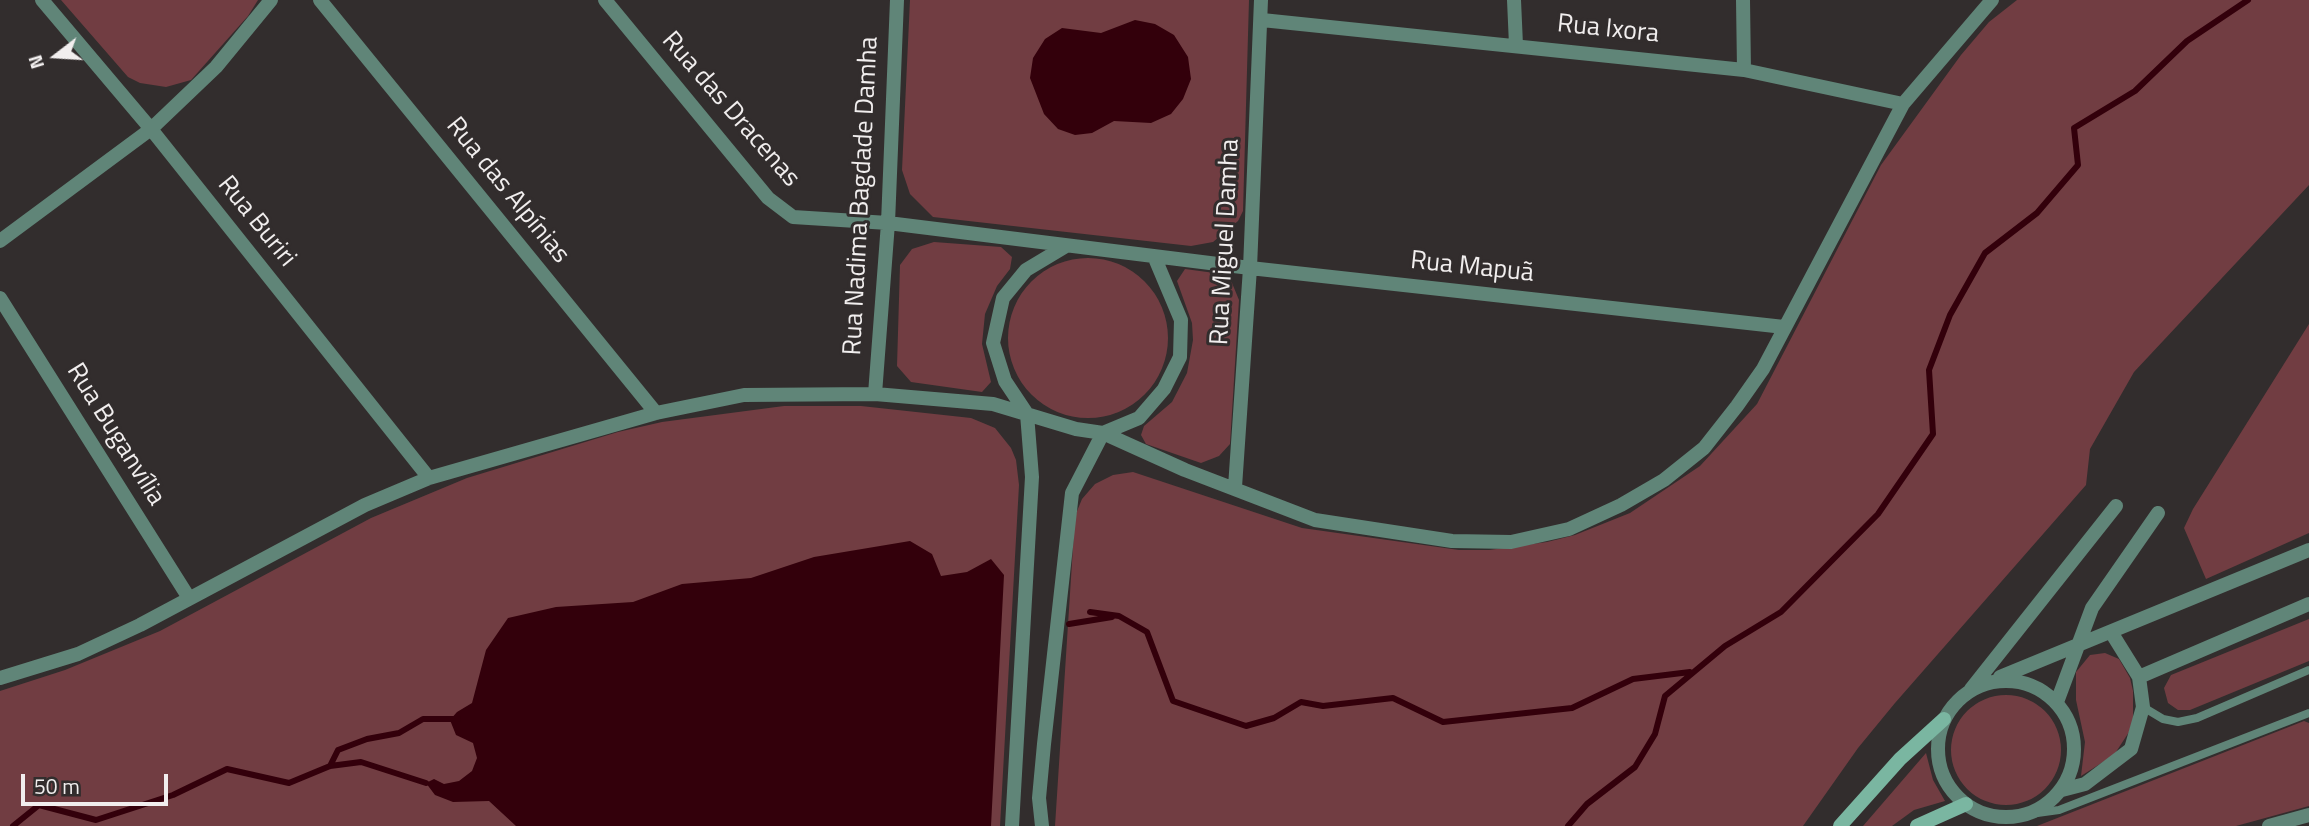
<!DOCTYPE html>
<meta charset="utf-8">
<style>
body{margin:0}
#map{position:relative;width:2309px;height:826px;overflow:hidden;background:#322d2d;font-family:"Titillium Web",sans-serif}
canvas{display:block}
.north{position:absolute;left:21px;top:21px;width:70px;height:70px;-webkit-text-stroke:5px #322d2d;paint-order:stroke;rotate:253deg;font-size:19px;font-weight:700;line-height:28px;text-align:center;color:#f1eeee}
.north::after{content:'';display:block;margin:auto;width:24px;height:32px;background:#f1eeee;clip-path:polygon(50% 0,100% 100%,50% 72%,0 100%)}
.scale{position:absolute;left:21px;top:774px;width:147px;height:32px;box-sizing:border-box;border:4px solid #f1eeee;border-top:0;padding-left:9px;font-size:21px;line-height:24px;white-space:nowrap;color:#f1eeee;-webkit-text-stroke:5px #322d2d;paint-order:stroke}
</style>
<div id="map">
<canvas width="2309" height="826"></canvas>
<div class="north">N</div>
<div class="scale">50 m</div>
</div>
<script>
const g = document.querySelector('canvas').getContext('2d');
g.lineJoin = 'round';
function fillPath(path, color) { g.fillStyle = color; g.fill(path, 'evenodd'); }
const shape = rows => new Path2D(rows.map(r => 'M' + r).join(''));
function trace(path, color, width, dash) { g.strokeStyle = color; g.lineWidth = width; g.lineCap = dash ? 'butt' : 'round'; g.setLineDash(dash || []); g.stroke(path); }
function drawText(font, color, halo, rows, align = 'center') {
  g.font = font + ' "Titillium Web",sans-serif'; g.lineWidth = 6; g.setLineDash([]); g.textBaseline = 'middle'; g.strokeStyle = halo; g.fillStyle = color; for (const [text, x, y, turn = 0] of rows) {
    g.save(); g.translate(x, y); g.rotate((+turn || 0) * Math.PI / 180); g.textAlign = isNaN(turn) ? turn : align; if (halo) g.strokeText(text, 0, 0); g.fillText(text, 0, 0); g.restore();
  }
}
const green = shape([
 [61,0,258,0,248,16,191,80,166,87,140,83,128,77],
 [910,0,1249,0,1243,211,1238,221,1213,242,1191,246,933,217,910,194,902,170],
 [2017,0,2309,0,2309,185,2134,372,2090,449,2086,485,1895,703,1858,748,1803,826,1055,826,1075,516,1082,499,1095,484,1113,475,1133,472,1302,528,1459,550,1489,550,1547,542,1575,535,1630,513,1700,466,1757,404,1881,165,1961,55,1989,22],
 [934,242,1001,247,1012,257,1010,269,997,286,985,314,982,344,991,382,982,392,911,382,897,366,900,265,912,249],
 '1008 338a80 80 0 1 1 160 0a80 80 0 1 1-160 0Z',
 [1185,269,1222,274,1232,283,1239,300,1230,444,1219,456,1201,463,1146,444,1141,435,1144,426,1172,402,1187,373,1193,340,1192,323,1177,281],
 [2309,324,2309,533,2206,579,2184,528,2193,509],
 [784,406,861,406,971,418,995,428,1011,448,1016,460,1019,485,1000,826,0,826,0,691,65,670,160,631,371,518,467,478,618,432,662,422],
 [2309,619,2309,661,2190,710,2178,710,2168,703,2164,688,2171,675],
 [2105,653,2119,659,2130,678,2133,691,2133,719,2129,732,2114,755,2081,776,2085,742,2076,700,2076,672,2090,655],
 '1951 750a55 55 0 1 1 110 0a55 55 0 1 1-110 0Z',
 [2304,721,2309,723,2309,806,2236,826,2037,826],
 [1926,753,1933,780,1945,801,1914,810,1892,826,1863,826]
]);
const water = shape([
 [1135,20,1155,24,1174,35,1188,57,1191,79,1183,99,1171,114,1151,123,1114,121,1092,133,1075,135,1058,129,1044,114,1030,78,1033,58,1045,39,1062,28,1101,33],
 [910,541,932,554,941,576,967,572,991,559,1004,575,991,826,516,826,489,801,453,802,435,795,426,783,434,779,444,784,459,781,472,771,477,758,473,743,456,735,450,720,457,712,472,703,486,650,508,618,556,607,633,602,682,584,751,578,814,557]
]);
const stream = shape([
 [1090,612,1119,616,1147,632,1173,701,1246,726,1274,718,1301,702,1323,706,1393,698,1443,722,1572,708,1633,679,1690,672],
 [1069,624,1112,617],
 [330,766,338,750,367,739,399,733,423,719,458,719],
 [13,826,39,805,96,820,173,795,227,769,289,783,330,766,361,762,426,783],
 [1568,826,1587,804,1635,767,1655,734,1665,696,1725,646,1781,612,1878,514,1933,434,1929,370,1950,315,1985,253,2037,213,2078,165,2074,128,2135,91,2187,41,2248,0]
]);
const lane = shape([
 [2143,707,2163,719,2178,722,2197,718,2309,670],
 [2030,814,2059,810,2309,713]
]);
const street = shape([
 [42,0,151,129,429,478],
 [320,0,656,413],
 [605,0,768,198,793,217,888,223,1250,268,1784,327],
 [1514,0,1516,45],
 [1743,0,1744,70],
 [1262,20,1744,70,1903,104],
 [0,241,151,129,216,67,271,0],
 [0,298,189,598],
 [875,394,888,223,897,0],
 [1103,433,1185,470,1315,520,1452,541,1511,542,1569,529,1621,505,1664,480,1704,448,1737,406,1763,369,1903,104,1992,0],
 [1235,487,1250,268,1261,0],
 [2000,677,2309,550],
 [2139,677,2309,604],
 [0,678,78,654,140,625,365,505,429,478,656,413,744,395,875,394,993,404,1076,429,1103,433,1139,418,1164,389,1180,357,1181,320,1154,256],
 '1938 749a68 68 0 1 1 136 0a68 68 0 1 1-136 0Z',
 [1971,689,2116,506],
 [2057,702,2092,608,2158,513],
 [2062,790,2085,784,2131,749,2143,707,2139,677,2111,632],
 [1012,826,1032,477,1027,414,1005,381,993,343,1003,298,1026,270,1066,246],
 [1042,826,1039,798,1044,744,1072,493,1103,433],
 [2269,826,2309,815]
]);
const secondary = shape([
 [1840,826,1900,759,1944,719],
 [1917,826,1966,804]
]);
const streetNames = [
 ["Rua Ixora",1608,30,6],
 ["Rua das Dracenas",730,110,49],
 ["Rua das Alpínias",507,191,51],
 ["Rua Nadima Bagdade Damha",862,196,-87],
 ["Rua Buriri",256,222,51],
 ["Rua Miguel Damha",1226,242,-87],
 ["Rua Mapuã",1472,268,6],
 ["Rua Buganvília",115,435,58]
];
fillPath(green, '#713d42');
fillPath(water, '#33000b');
trace(stream, '#33000b', 6);
trace(lane, '#608578', 8);
trace(street, '#608578', 14);
trace(secondary, '#7ab6a1', 14);
drawText('26px', '#f1eeee', '#322d2d', streetNames);
</script>
